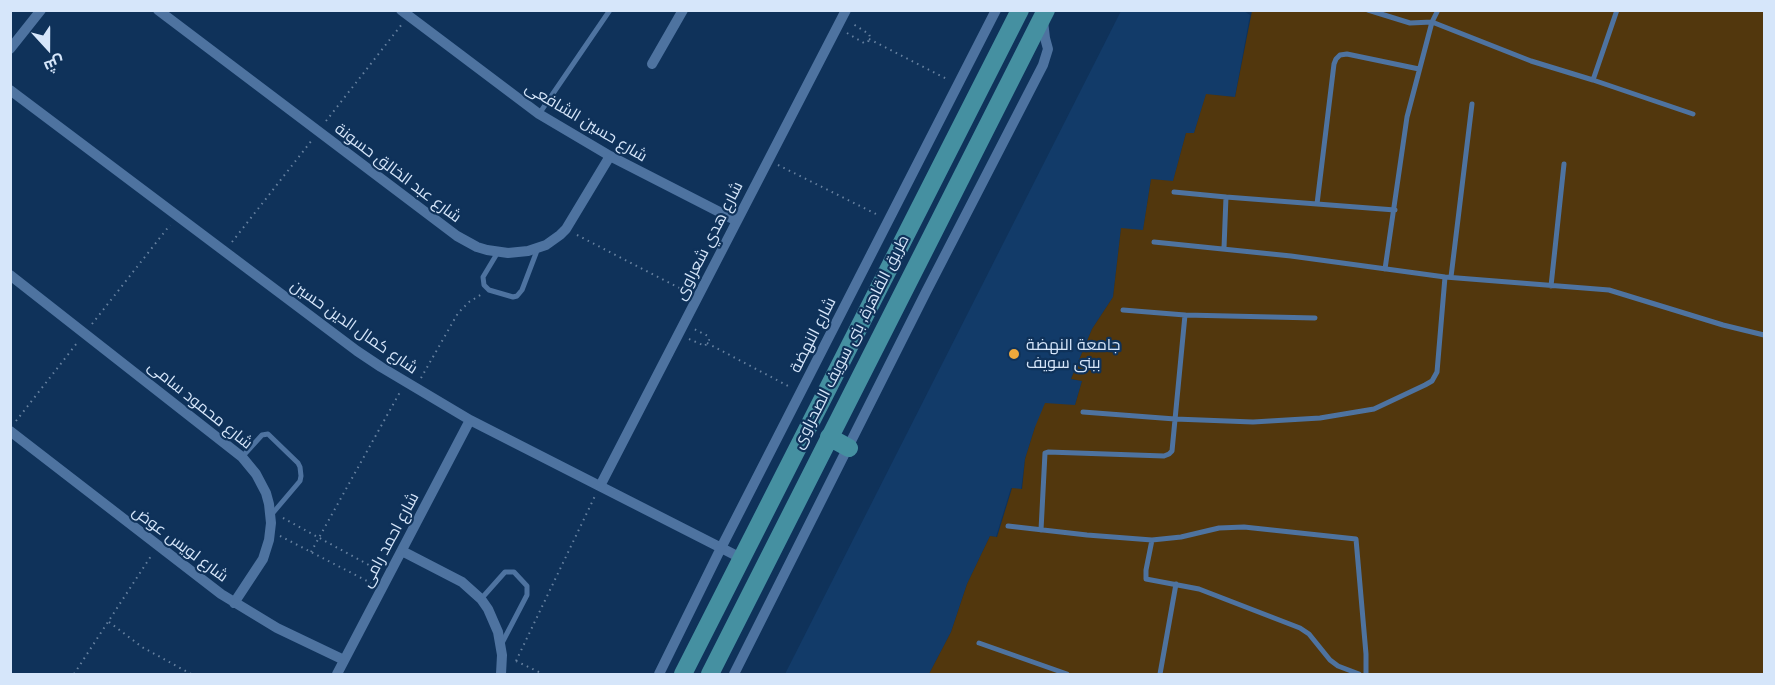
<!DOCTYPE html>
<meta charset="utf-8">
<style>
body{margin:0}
#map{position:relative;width:1775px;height:685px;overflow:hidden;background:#0f325a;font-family:Mulish,Cairo,sans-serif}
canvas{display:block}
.frame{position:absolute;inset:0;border:12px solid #d6e6fa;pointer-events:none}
.north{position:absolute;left:18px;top:18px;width:60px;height:60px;-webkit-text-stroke:4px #0f325a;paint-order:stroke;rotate:159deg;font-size:16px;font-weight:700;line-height:24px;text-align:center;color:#d6e6fa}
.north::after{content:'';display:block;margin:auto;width:21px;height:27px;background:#d6e6fa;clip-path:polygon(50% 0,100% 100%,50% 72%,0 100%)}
</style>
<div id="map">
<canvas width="1775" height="685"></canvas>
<div class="frame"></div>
<div class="north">ش</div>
</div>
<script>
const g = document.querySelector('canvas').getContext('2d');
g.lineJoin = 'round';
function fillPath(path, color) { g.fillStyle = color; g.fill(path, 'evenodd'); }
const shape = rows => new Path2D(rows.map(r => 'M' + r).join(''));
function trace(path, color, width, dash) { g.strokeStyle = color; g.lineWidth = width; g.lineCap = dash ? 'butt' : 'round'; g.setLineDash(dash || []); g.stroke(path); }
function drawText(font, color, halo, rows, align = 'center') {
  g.font = font + ' Mulish,Cairo,sans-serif'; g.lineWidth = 4.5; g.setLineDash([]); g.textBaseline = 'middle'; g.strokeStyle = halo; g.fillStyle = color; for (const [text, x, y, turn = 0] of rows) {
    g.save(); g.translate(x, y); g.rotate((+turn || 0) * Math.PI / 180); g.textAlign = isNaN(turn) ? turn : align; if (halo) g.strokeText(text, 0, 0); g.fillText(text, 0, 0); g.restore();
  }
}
const built = shape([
 [1121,11,1244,11,1250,15,1235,97,1206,95,1194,133,1186,133,1173,182,1151,179,1143,231,1121,229,1113,297,1092,329,1071,379,1082,381,1075,405,1035,427,1025,459,1021,490,1011,488,996,537,990,536,967,584,951,632,929,674,785,674]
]);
const green = shape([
 [1252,11,1764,11,1764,674,929,674,951,632,967,584,990,536,997,537,1012,488,1022,489,1025,459,1035,427,1045,403,1075,405,1082,381,1071,379,1092,329,1113,297,1121,228,1143,230,1151,179,1173,181,1186,133,1194,133,1206,94,1235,97]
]);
const path = shape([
 [847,33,864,43,868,42,870,37,869,34,853,24],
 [869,39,947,79],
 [326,121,402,24],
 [778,165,878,215],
 [577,235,687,292],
 [232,242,312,140],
 [92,324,170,225],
 [689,339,705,346,709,340,708,336,694,329],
 [707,343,790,387],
 [421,378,458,313,469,302,482,294],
 [16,421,77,343],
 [283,518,378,570],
 [280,536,371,583],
 [311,552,400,392],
 [109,622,142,647,191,674],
 [516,661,595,496],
 [516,661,543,674],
 [74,674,151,556]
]);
const service = shape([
 [1368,10,1410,23,1432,22,1531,61,1593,80,1693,114],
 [1593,80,1617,10],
 [539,114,610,10],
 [1174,192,1226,197,1224,248],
 [1226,197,1395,210],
 [1317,204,1334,64,1336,59,1340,55,1347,54,1419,69],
 [1154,242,1291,256,1445,277,1609,290,1723,325,1764,335],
 [498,252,483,277,484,285,489,290,513,297,517,296,522,290,538,248],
 [1385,269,1407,117,1432,22,1438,10],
 [1451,277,1472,104],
 [1551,286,1564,164],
 [1185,315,1315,318],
 [1083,412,1175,419,1253,422,1320,418,1374,409,1425,385,1432,381,1437,372,1445,277],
 [242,457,262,435,268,434,298,463,300,467,301,476,300,481,272,514],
 [1008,526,1087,535,1152,540,1181,537,1219,528,1244,527,1356,539,1366,654,1366,674],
 [1041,530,1045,453,1048,452,1164,456,1169,454,1172,451,1185,315,1123,310],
 [1152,540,1146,570,1146,579,1199,589,1300,628,1309,634,1330,660,1338,666,1359,674],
 [481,599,505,572,514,572,527,586,527,595,502,643],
 [979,643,1067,674],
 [1160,674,1176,584]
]);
const minor = shape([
 [158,10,457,236,477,247,487,250,508,253,528,251,546,245,560,235,566,229,610,156],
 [401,10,539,114,610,156,737,221],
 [10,49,41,10],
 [652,64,683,10],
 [10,90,357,351,381,367,470,420,741,558],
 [10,275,242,457,256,474,266,493,269,504,271,523,269,540,263,559,234,603],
 [10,431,221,594,277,628,344,660],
 [600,486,846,10],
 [402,551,462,582,481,599,488,609,498,632,502,655,501,674],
 [337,674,470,420],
 [659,674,721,548,996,10],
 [734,674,926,292,1043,65,1048,49,1045,38,1043,21]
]);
const primary = shape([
 [829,437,849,448],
 [683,674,1020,10],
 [710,674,1046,10]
]);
const markers = [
 [1014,354,6,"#eda83c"]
];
const streetNames = [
 ["شارع حسين الشافعى",586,122,31],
 ["شارع عبد الخالق حسونة",398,173,37],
 ["شارع هدي شعراوى",709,241,-63],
 ["شارع كمال الدين حسين",354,327,35],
 ["شارع النهضة",813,335,-63],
 ["طريق القاهرة, بنى سويف الصحراوى",851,342,-63],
 ["شارع محمود سامى",200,405,39],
 ["شارع احمد رامى",390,540,-62],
 ["شارع لويس عوض",180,544,37]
];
const poiNames = [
 ["جامعة النهضة",1026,345],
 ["ببنى سويف",1026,363]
];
fillPath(built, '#123b69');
fillPath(green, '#52370d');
trace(path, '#6681a0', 2, [1.5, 4.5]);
trace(service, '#4e73a0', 5);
trace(minor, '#4e73a0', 10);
trace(primary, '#4590a1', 18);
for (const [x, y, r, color] of markers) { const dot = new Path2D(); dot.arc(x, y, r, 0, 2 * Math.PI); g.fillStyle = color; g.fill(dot); trace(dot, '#0f325a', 2); }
drawText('16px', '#d6e6fa', '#0f325a', streetNames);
drawText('16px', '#d6e6fa', '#0f325a', poiNames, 'left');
</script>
